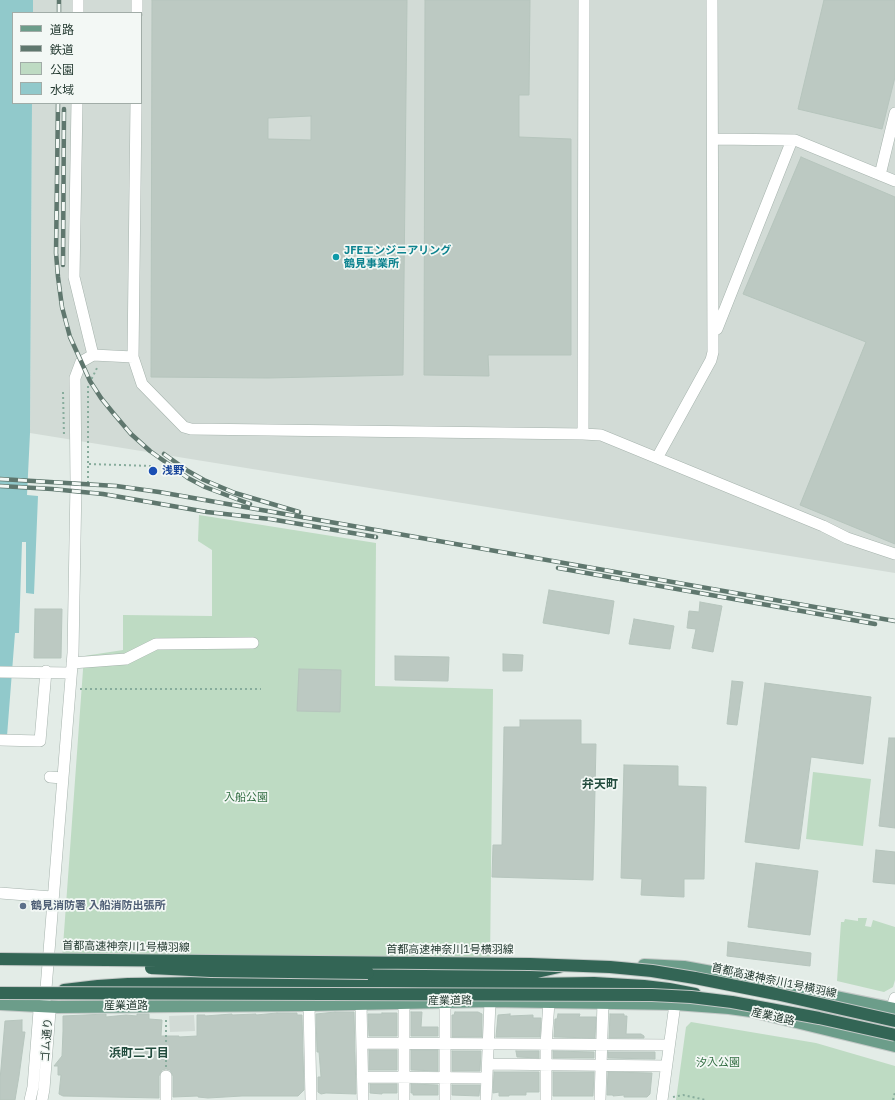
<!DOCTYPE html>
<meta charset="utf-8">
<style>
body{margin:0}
#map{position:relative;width:895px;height:1100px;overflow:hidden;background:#e3ece7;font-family:"IBM Plex Sans","Noto Sans JP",sans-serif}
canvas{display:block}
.legend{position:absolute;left:12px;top:12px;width:130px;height:92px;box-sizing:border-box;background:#f3f8f5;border:1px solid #a1aca7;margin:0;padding:5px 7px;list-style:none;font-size:12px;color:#253b32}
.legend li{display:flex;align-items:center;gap:8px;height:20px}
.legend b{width:20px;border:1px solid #a1aca7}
</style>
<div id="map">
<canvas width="895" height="1100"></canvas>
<ul class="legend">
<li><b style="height:5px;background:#6c9d8a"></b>道路</li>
<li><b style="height:5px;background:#5f776e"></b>鉄道</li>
<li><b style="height:11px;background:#bedbc3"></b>公園</li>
<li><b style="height:11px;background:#91c9cb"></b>水域</li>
</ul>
</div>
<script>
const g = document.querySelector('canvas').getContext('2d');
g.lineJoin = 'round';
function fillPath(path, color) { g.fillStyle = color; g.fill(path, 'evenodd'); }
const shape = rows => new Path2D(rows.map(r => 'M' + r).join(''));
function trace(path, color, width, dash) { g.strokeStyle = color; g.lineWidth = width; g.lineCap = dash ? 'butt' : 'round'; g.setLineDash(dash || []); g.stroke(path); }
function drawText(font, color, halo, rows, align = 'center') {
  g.font = font + ' "IBM Plex Sans","Noto Sans JP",sans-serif'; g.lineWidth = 3.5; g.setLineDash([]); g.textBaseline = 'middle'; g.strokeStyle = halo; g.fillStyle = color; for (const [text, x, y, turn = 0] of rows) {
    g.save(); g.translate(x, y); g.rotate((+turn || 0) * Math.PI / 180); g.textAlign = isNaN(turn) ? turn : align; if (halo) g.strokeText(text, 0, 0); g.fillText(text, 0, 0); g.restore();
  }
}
const built = shape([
 [33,0,895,0,895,573,30,433,32,103,141,103,141,13,33,13],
 [194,1015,195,1031,170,1032,169,1016]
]);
const green = shape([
 [199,515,376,543,375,686,493,689,490,963,62,960,84,656,123,650,123,615,212,616,212,550,198,541],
 [813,772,871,779,863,846,806,839],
 [858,918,867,918,865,926,871,927,873,920,895,927,895,980,893,987,884,992,837,981,841,922,844,922,845,919,858,921],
 [691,1022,816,1043,895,1066,895,1100,676,1100,686,1027]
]);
const water = shape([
 [0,0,33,0,33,13,13,13,13,103,32,103,30,433,27,495,38,496,34,594,26,593,26,542,22,542,19,633,15,633,7,736,0,736]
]);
const building = shape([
 [152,0,407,0,403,375,268,378,151,377,152,0],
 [311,116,311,140,268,139,268,118,311,116],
 [425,0,530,0,529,95,519,95,519,137,571,139,571,355,488,355,489,376,424,375,425,0],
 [824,0,895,0,895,77,882,129,798,109,824,0],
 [801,157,895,197,895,544,800,505,866,342,743,294,801,157],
 [549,590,614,601,609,634,543,623,549,590],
 [700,602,722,606,713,652,692,648,696,629,687,628,689,611,699,612,700,602],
 [35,609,62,609,61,658,34,658,35,609],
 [634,619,674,626,670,649,629,644,634,619],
 [503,654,523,655,522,671,503,671,503,654],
 [395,656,449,657,448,681,395,680,395,656],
 [299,669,341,670,340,712,297,711,299,669],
 [732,681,743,682,737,725,727,724,732,681],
 [765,683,871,697,863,764,811,757,799,849,745,842,765,683],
 [520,720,581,720,581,744,596,744,593,880,492,877,493,845,502,845,504,727,520,727,520,720],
 [889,738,895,738,895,828,879,826,889,738],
 [624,765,678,766,678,786,706,787,704,879,684,879,684,897,641,895,642,879,621,878,624,765],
 [876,850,895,852,895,884,873,882,876,850],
 [756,863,818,871,810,935,748,927,756,863],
 [728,942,811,953,810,966,727,956,728,942],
 [335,1012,354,1012,356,1094,326,1093,321,1094,318,1092,318,1077,321,1077,319,1052,317,1052,316,1014,335,1012],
 [411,1012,422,1012,421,1027,438,1027,438,1036,411,1036,411,1012],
 [455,1012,478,1012,482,1014,482,1037,452,1037,452,1015,454,1015,455,1012],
 [277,1013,297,1013,297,1015,302,1015,304,1090,298,1096,242,1096,208,1098,198,1097,198,1096,173,1097,173,1076,170,1070,166,1069,162,1070,159,1076,159,1098,63,1096,59,1094,61,1075,58,1075,58,1066,54,1066,62,1056,63,1031,63,1016,106,1014,106,1017,126,1015,137,1016,137,1014,149,1014,149,1019,162,1020,161,1036,179,1036,179,1037,197,1036,197,1015,205,1015,205,1016,232,1014,232,1015,256,1014,256,1015,277,1013],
 [382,1013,397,1013,397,1036,369,1036,368,1014,382,1014,382,1013],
 [510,1014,510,1016,533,1015,533,1018,541,1018,540,1037,496,1037,498,1015,510,1014],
 [558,1014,580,1014,579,1017,596,1017,595,1038,554,1037,555,1019,557,1019,558,1014],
 [610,1014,624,1014,624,1016,627,1016,626,1034,641,1034,644,1036,644,1038,609,1038,610,1014],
 [22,1020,22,1032,25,1032,19,1076,15,1100,0,1100,0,1080,5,1021,22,1020],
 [369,1050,397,1050,397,1070,369,1070,369,1050],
 [411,1050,438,1050,438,1071,411,1070,411,1050],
 [452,1051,481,1051,480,1071,452,1071,452,1051],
 [516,1051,539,1051,539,1058,517,1057,516,1051],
 [553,1051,594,1052,594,1058,553,1058,553,1051],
 [608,1052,655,1052,655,1059,608,1058,608,1052],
 [494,1072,539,1072,539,1092,526,1092,526,1095,509,1095,509,1096,499,1096,499,1092,493,1093,494,1072],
 [553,1072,594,1072,593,1096,553,1096,553,1072],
 [608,1072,652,1073,650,1094,647,1097,624,1097,624,1095,613,1096,613,1095,607,1095,608,1072],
 [370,1084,397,1084,397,1093,382,1093,382,1094,370,1093,370,1084],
 [411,1084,438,1085,438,1095,413,1095,413,1093,411,1093,411,1084],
 [452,1085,480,1085,479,1096,452,1095,452,1085]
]);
const path = shape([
 [63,392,64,436],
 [89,464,152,466],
 [88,483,88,386,98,366],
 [80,689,261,689],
 [166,1067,166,1017],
 [673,1097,683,1095,706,1100],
 [893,1100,895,1092]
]);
const minor = shape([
 [78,13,78,0],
 [137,13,137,0],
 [714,139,795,140,895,181],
 [880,175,895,113],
 [717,329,792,140],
 [93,355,133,357,142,384,184,427,191,429,583,434,601,435,823,526,847,538,895,554],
 [133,357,136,103],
 [583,434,584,0],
 [657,458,711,360,713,352,712,0],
 [72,663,126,659,156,644,253,643],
 [0,672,71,673],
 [0,740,40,741,46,671],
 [50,777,62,778],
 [0,893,52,897],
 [45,1001,73,653,76,483,75,378,81,362,93,355,74,277,77,103],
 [445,1001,445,1100],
 [361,1003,363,1100],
 [309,1005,311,1100],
 [882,1040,895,998],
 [362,1043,669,1045],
 [488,1064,666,1066],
 [363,1077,487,1078],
 [30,1100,33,1087,39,1011,44,1007],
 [42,1100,44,1089,50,1011,44,1007],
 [166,1100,166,1076],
 [404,1100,404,1003],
 [486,1100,490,1001],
 [546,1100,546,1045,549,1002],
 [600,1100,603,1002],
 [662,1100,675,1004]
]);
const major = shape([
 [644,965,684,967,728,975,895,1009],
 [0,1004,58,1007,309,1005,490,1001,675,1004,729,1008,751,1011,895,1046]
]);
const highway = shape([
 [368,973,518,974,537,972,559,967],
 [64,990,98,986,128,984,368,981,529,984,594,983,644,986,669,989,695,994]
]);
const rail = shape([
 [59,13,59,0],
 [58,103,56,253,58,277,62,307,70,337,90,381,101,398,114,414,131,434,150,451,188,478,205,487,250,504],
 [63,265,64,109],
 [164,454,188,471,204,480,235,493,299,512],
 [0,479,116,486,159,492,895,621],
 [0,486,52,489,103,494,207,512,270,519,376,537],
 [558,568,875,624]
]);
const highwayBridge = shape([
 [0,959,530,964,610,967,652,971,695,978,776,994,895,1021],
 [151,968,211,971,368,973],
 [0,993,652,995,691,997,732,1002,819,1018,895,1035]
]);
const markers = [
 [336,257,4,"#0f9aa8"],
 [153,471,5,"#1a4fb4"],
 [23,906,4,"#5c6f8a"]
];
const cultureNames = [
 ["JFEエンジニアリング",344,251],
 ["鶴見事業所",344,264]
];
const transitNames = [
 ["浅野",162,471]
];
const parkNames = [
 ["入船公園",246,798],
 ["汐入公園",718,1063]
];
const serviceNames = [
 ["鶴見消防署 入船消防出張所",31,906]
];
const streetNames = [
 ["首都高速神奈川1号横羽線",126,947,1],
 ["首都高速神奈川1号横羽線",450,950],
 ["首都高速神奈川1号横羽線",774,981,12],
 ["産業道路",450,1001,-1],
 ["産業道路",126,1006],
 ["産業道路",773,1017,13],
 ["ゴム通り",47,1040,-86]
];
const neighbourhoodNames = [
 ["弁天町",600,785],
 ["浜町二丁目",139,1054]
];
fillPath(built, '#d2dbd6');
fillPath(green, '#bedbc3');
fillPath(water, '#91c9cb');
fillPath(building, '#bcc9c2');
trace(building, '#b6c5bd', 1);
trace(minor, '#a6b3ad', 12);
trace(major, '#c2c8c6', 14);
trace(highway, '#c2c8c6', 14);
trace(path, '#87ac9c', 2, [2, 3]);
trace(minor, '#fff', 11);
trace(major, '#6c9d8a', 12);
trace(highway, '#336555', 12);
trace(rail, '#5f776e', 4.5);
trace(rail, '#f3f8f5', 3, [9]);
trace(highwayBridge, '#c2c8c6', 14, []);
trace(highwayBridge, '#336555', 12);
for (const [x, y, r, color] of markers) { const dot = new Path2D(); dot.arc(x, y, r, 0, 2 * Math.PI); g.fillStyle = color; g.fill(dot); trace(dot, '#f3f8f5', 1.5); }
drawText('bold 11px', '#0d838f', '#f3f8f5', cultureNames, 'left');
drawText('bold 11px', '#164399', '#f3f8f5', transitNames, 'left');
drawText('11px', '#336e43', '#f3f8f5', parkNames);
drawText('bold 11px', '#4e5e75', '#f3f8f5', serviceNames, 'left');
drawText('11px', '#253b32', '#f3f8f5', streetNames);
drawText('bold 12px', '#224b3d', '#f3f8f5', neighbourhoodNames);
</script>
